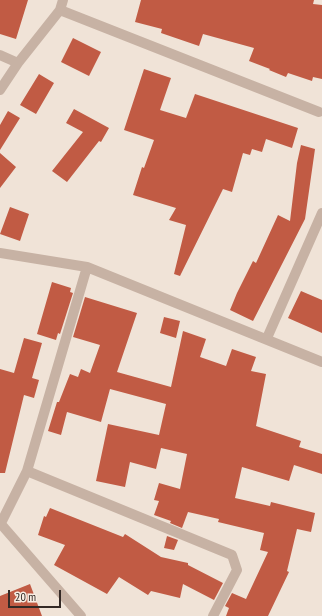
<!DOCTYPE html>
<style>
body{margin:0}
#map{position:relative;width:322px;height:616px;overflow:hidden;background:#f0e3d7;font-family:"PT Sans Narrow",sans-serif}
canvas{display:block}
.scale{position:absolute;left:8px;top:590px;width:53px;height:18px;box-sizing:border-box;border:2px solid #332925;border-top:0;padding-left:5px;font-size:12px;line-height:14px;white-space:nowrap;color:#332925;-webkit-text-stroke:3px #f8ede3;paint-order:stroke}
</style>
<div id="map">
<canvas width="322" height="616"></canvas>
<div class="scale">20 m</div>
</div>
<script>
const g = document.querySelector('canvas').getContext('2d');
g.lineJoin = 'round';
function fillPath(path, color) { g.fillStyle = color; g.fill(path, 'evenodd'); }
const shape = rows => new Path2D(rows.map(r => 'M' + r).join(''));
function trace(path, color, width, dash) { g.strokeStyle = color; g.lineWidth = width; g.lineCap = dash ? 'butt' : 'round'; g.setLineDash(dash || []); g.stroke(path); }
const building = shape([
 [0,0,28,0,16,39,0,34],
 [141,0,314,0,313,4,322,5,322,79,313,77,312,81,288,73,286,77,269,70,270,69,249,61,254,48,203,34,199,46,161,33,162,29,135,22],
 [73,38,101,52,89,76,61,62],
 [144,69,171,78,160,110,186,118,195,94,298,128,292,148,266,139,262,152,252,149,250,155,243,153,232,192,223,189,180,276,174,274,186,225,169,220,176,208,133,195,142,167,144,168,154,140,124,130],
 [39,74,54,83,36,114,20,105],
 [74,109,109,128,101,142,99,141,67,182,52,171,83,132,66,123],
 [8,111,20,118,0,150,0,125],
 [301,145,315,149,305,219,253,321,230,310,237,293,253,261,256,263,278,215,290,221,297,163],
 [0,153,16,167,0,188],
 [10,207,29,214,20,241,0,234],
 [52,282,71,288,70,292,73,293,60,334,58,333,56,340,37,334],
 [301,291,322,300,322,333,288,318],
 [85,297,137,313,117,372,171,387,183,331,206,339,200,357,226,366,232,349,256,357,251,371,266,374,256,426,301,441,299,447,322,454,322,474,294,465,289,481,242,467,235,498,270,506,271,502,315,513,311,532,297,529,287,571,289,572,268,616,226,616,229,608,225,606,232,593,246,599,268,552,260,550,264,533,218,522,219,519,188,512,182,528,170,523,171,521,154,515,159,501,154,500,159,483,180,489,187,454,161,448,156,469,130,462,125,487,96,481,108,424,159,435,166,404,110,389,101,422,67,412,61,435,48,431,57,402,59,402,70,374,78,377,81,369,90,373,100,345,73,337],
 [164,317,180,321,176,338,160,333],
 [24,338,42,343,32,378,39,380,34,398,24,395,5,473,0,473,0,369,14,373],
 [50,508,123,537,125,534,161,557,188,563,188,565,223,583,214,600,183,584,180,598,151,591,148,595,119,577,107,594,54,565,65,545,38,535,44,516,46,517],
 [167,536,178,540,174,550,164,548],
 [30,584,42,616,0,616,0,596]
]);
const minor = shape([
 [60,10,319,112],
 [0,55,18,63],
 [0,90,18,63,60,10,63,0],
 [0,253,87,267,322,362],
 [267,338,322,213],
 [27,471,232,555,237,570,213,616],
 [0,523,81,616],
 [1,523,27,471,87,267]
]);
fillPath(building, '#c15b44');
trace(minor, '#c7b2a4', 10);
</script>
